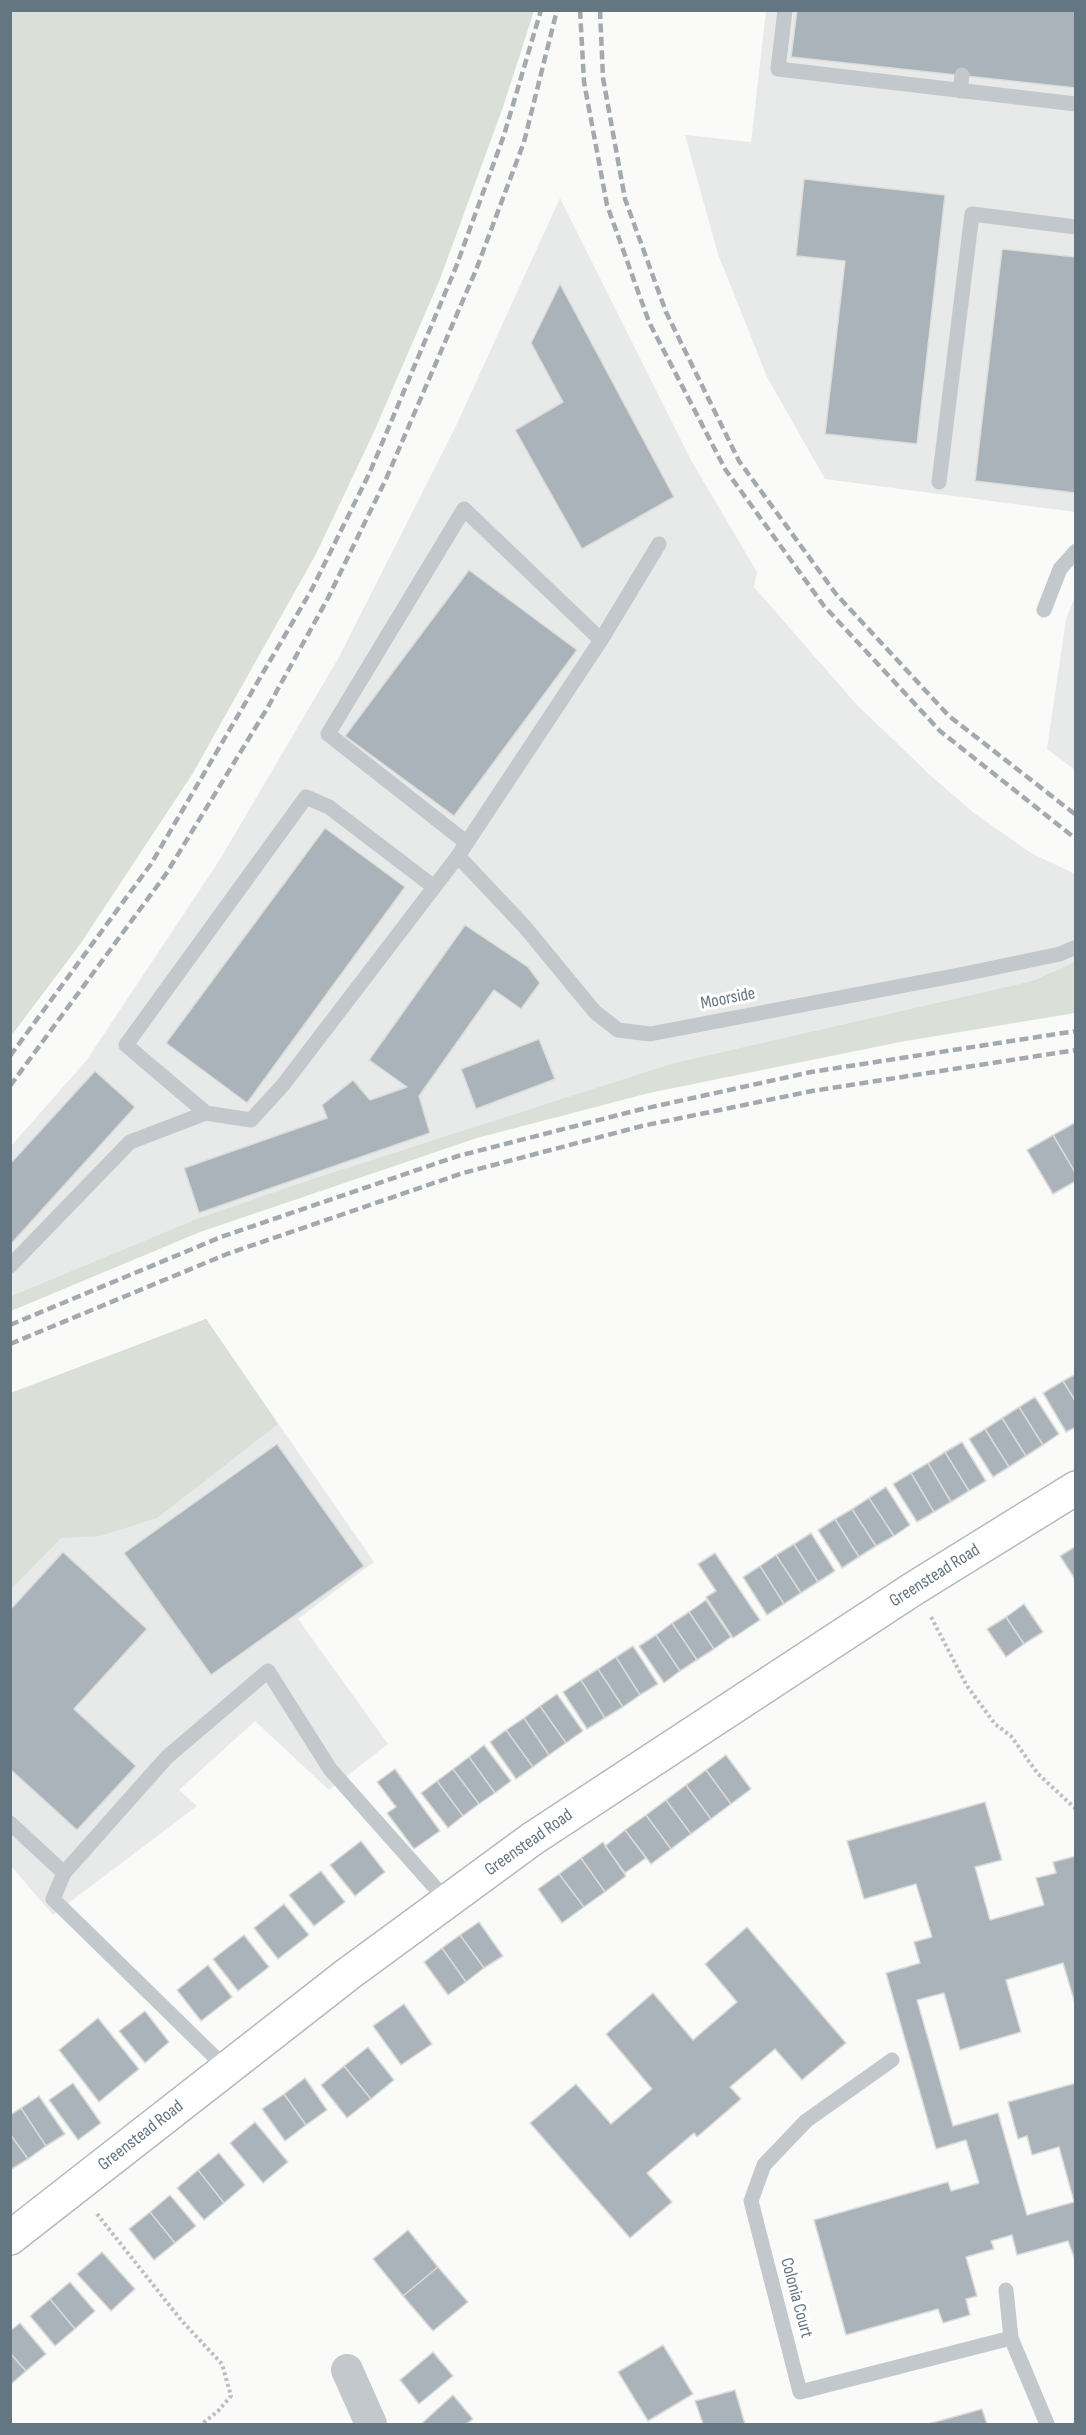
<!DOCTYPE html>
<style>
body{margin:0}
#map{position:relative;width:1086px;height:2435px;overflow:hidden;background:#fafaf8;font-family:"Sofia Sans Condensed",sans-serif}
canvas{display:block}
.frame{position:absolute;inset:0;border:12px solid #657683;pointer-events:none}
</style>
<div id="map">
<canvas width="1086" height="2435"></canvas>
<div class="frame"></div>
</div>
<script>
const g = document.querySelector('canvas').getContext('2d');
g.lineJoin = 'round';
function fillPath(path, color) { g.fillStyle = color; g.fill(path, 'evenodd'); }
const shape = rows => new Path2D(rows.map(r => 'M' + r).join(''));
function trace(path, color, width, dash) { g.strokeStyle = color; g.lineWidth = width; g.lineCap = dash ? 'butt' : 'round'; g.setLineDash(dash || []); g.stroke(path); }
function drawText(font, color, halo, rows, align = 'center') {
  g.font = font + ' "Sofia Sans Condensed",sans-serif'; g.lineWidth = 6; g.setLineDash([]); g.textBaseline = 'middle'; g.strokeStyle = halo; g.fillStyle = color; for (const [text, x, y, turn = 0] of rows) {
    g.save(); g.translate(x, y); g.rotate((+turn || 0) * Math.PI / 180); g.textAlign = isNaN(turn) ? turn : align; if (halo) g.strokeText(text, 0, 0); g.fillText(text, 0, 0); g.restore();
  }
}
const built = shape([
 [766,11,1075,11,1075,512,825,479,767,377,718,254,685,135,751,142],
 [560,198,692,462,757,572,754,587,857,705,930,775,974,813,1031,853,1075,874,1075,962,1032,981,674,1063,199,1218,11,1296,11,1146,86,1061,219,861,339,657,456,426],
 [1075,596,1075,770,1047,749,1066,619],
 [206,1319,374,1562,298,1619,388,1744,329,1790,255,1721,179,1790,197,1806,53,1915,11,1866,10,1393]
]);
const green = shape([
 [10,11,534,11,503,107,440,279,373,434,316,554,193,773,81,943,11,1036],
 [1075,962,1075,1013,900,1042,649,1093,477,1138,200,1232,11,1311,11,1296,199,1218,316,1178,674,1063,1032,981],
 [206,1319,278,1424,157,1518,100,1536,61,1538,11,1589,11,1393]
]);
const building = shape([
 [797,10,1076,10,1076,88,791,57,797,10],
 [804,179,945,195,917,444,825,434,845,261,796,256,804,179],
 [1002,249,1076,257,1076,493,975,481,1002,249],
 [560,284,674,497,582,549,515,430,563,402,531,343,560,284],
 [469,570,577,650,454,816,345,736,469,570],
 [325,828,405,887,247,1103,166,1043,325,828],
 [465,925,528,967,540,983,521,1009,494,990,419,1096,430,1133,199,1213,184,1168,327,1118,322,1105,353,1080,370,1100,407,1087,369,1060,465,925],
 [539,1039,555,1079,476,1109,461,1069,539,1039],
 [95,1071,135,1107,10,1245,10,1164,95,1071],
 [1076,1122,1076,1174,1053,1135,1076,1122],
 [1053,1135,1076,1174,1076,1181,1053,1194,1027,1150,1053,1135],
 [1076,1374,1076,1402,1063,1381,1076,1374],
 [1063,1381,1076,1402,1076,1427,1066,1432,1043,1393,1063,1381],
 [1035,1397,1059,1434,1043,1445,1019,1407,1035,1397],
 [1019,1407,1043,1445,1026,1456,1002,1418,1019,1407],
 [1002,1418,1026,1456,1009,1467,985,1429,1002,1418],
 [985,1429,1009,1467,993,1477,969,1439,985,1429],
 [962,1442,986,1481,969,1491,945,1452,962,1442],
 [277,1444,364,1566,211,1675,124,1553,277,1444],
 [945,1452,969,1491,951,1502,928,1463,945,1452],
 [928,1463,951,1502,934,1512,911,1473,928,1463],
 [911,1473,934,1512,917,1522,893,1484,911,1473],
 [886,1487,910,1525,894,1536,869,1498,886,1487],
 [869,1498,894,1536,876,1546,852,1509,869,1498],
 [852,1509,876,1546,859,1557,835,1519,852,1509],
 [835,1519,859,1557,842,1568,818,1530,835,1519],
 [811,1533,835,1571,818,1582,794,1544,811,1533],
 [794,1544,818,1582,801,1593,776,1555,794,1544],
 [1076,1546,1076,1581,1060,1556,1076,1546],
 [63,1552,147,1629,74,1709,136,1766,77,1830,10,1769,10,1610,63,1552],
 [715,1553,760,1620,733,1638,706,1597,716,1591,698,1564,715,1553],
 [776,1555,801,1593,784,1604,760,1566,776,1555],
 [760,1566,784,1604,767,1615,743,1577,760,1566],
 [706,1600,731,1637,714,1649,689,1612,706,1600],
 [1024,1604,1043,1632,1024,1644,1006,1617,1024,1604],
 [689,1612,714,1649,697,1660,672,1623,689,1612],
 [1006,1617,1024,1644,1006,1657,987,1629,1006,1617],
 [672,1623,697,1660,680,1671,656,1635,672,1623],
 [656,1635,680,1671,664,1683,639,1646,656,1635],
 [633,1646,658,1684,640,1695,616,1657,633,1646],
 [616,1657,640,1695,623,1707,598,1669,616,1657],
 [598,1669,623,1707,605,1718,581,1680,598,1669],
 [581,1680,605,1718,587,1729,563,1692,581,1680],
 [557,1694,583,1731,566,1743,540,1706,557,1694],
 [540,1706,566,1743,549,1755,524,1718,540,1706],
 [524,1718,549,1755,533,1767,506,1730,524,1718],
 [506,1730,533,1767,516,1779,490,1742,506,1730],
 [484,1745,511,1781,495,1793,469,1757,484,1745],
 [726,1755,751,1789,731,1804,706,1770,726,1755],
 [469,1757,495,1793,479,1804,453,1769,469,1757],
 [395,1769,440,1831,414,1849,387,1813,396,1807,377,1782,395,1769],
 [453,1769,479,1804,463,1816,437,1781,453,1769],
 [706,1770,731,1804,711,1819,686,1785,706,1770],
 [437,1781,463,1816,448,1828,421,1793,437,1781],
 [686,1785,711,1819,691,1834,666,1800,686,1785],
 [666,1800,691,1834,671,1849,646,1815,666,1800],
 [985,1802,1002,1860,975,1867,990,1920,1044,1905,1036,1878,1056,1873,1053,1862,1076,1856,1076,2007,1063,1963,1006,1980,1021,2032,960,2050,944,1993,917,2000,953,2126,998,2113,1027,2215,1074,2202,1059,2147,1032,2155,1027,2136,1018,2139,1008,2102,1076,2083,1076,2263,1068,2241,1017,2255,1012,2235,991,2241,994,2249,966,2257,977,2296,966,2299,970,2315,943,2323,938,2309,846,2335,814,2220,948,2182,951,2191,979,2183,966,2140,936,2149,886,1973,920,1963,914,1942,932,1937,916,1884,864,1899,847,1841,985,1802],
 [646,1815,671,1849,651,1864,625,1830,646,1815],
 [625,1830,646,1858,625,1873,605,1846,625,1830],
 [361,1841,385,1872,355,1896,330,1865,361,1841],
 [603,1842,626,1876,605,1892,581,1858,603,1842],
 [581,1858,605,1892,584,1907,559,1874,581,1858],
 [321,1871,345,1902,314,1926,289,1895,321,1871],
 [559,1874,584,1907,562,1923,538,1889,559,1874],
 [284,1904,309,1935,278,1959,254,1928,284,1904],
 [479,1922,503,1956,484,1968,460,1935,479,1922],
 [747,1927,846,2043,802,2080,775,2049,730,2087,741,2099,697,2137,694,2133,647,2173,672,2202,630,2238,530,2123,576,2084,611,2124,652,2089,606,2034,653,1993,693,2040,737,2002,705,1964,747,1927],
 [244,1935,269,1967,238,1991,213,1959,244,1935],
 [460,1935,484,1968,466,1982,442,1948,460,1935],
 [442,1948,466,1982,448,1995,424,1962,442,1948],
 [208,1965,232,1997,201,2021,177,1990,208,1965],
 [404,2004,432,2044,401,2065,373,2026,404,2004],
 [145,2011,169,2042,145,2063,119,2031,145,2011],
 [98,2018,139,2069,99,2102,59,2050,98,2018],
 [368,2047,394,2080,371,2099,344,2066,368,2047],
 [344,2066,371,2099,347,2118,321,2085,344,2066],
 [305,2078,327,2110,306,2125,284,2094,305,2078],
 [73,2083,101,2123,78,2140,49,2100,73,2083],
 [284,2094,306,2125,285,2141,262,2109,284,2094],
 [39,2096,65,2134,46,2146,21,2108,39,2096],
 [21,2108,46,2146,28,2159,10,2134,10,2115,21,2108],
 [255,2122,288,2162,263,2183,230,2143,255,2122],
 [10,2134,28,2159,10,2170,10,2134],
 [219,2153,245,2185,224,2203,198,2170,219,2153],
 [198,2170,224,2203,204,2220,177,2188,198,2170],
 [170,2195,196,2226,175,2243,150,2212,170,2195],
 [150,2212,175,2243,154,2260,129,2229,150,2212],
 [408,2230,438,2267,403,2296,373,2259,408,2230],
 [102,2252,135,2289,111,2311,77,2274,102,2252],
 [438,2267,468,2302,433,2331,403,2296,438,2267],
 [70,2282,95,2311,75,2329,50,2299,70,2282],
 [50,2299,75,2329,55,2346,30,2316,50,2299],
 [20,2323,46,2354,26,2371,10,2353,10,2331,20,2323],
 [663,2345,693,2394,648,2421,618,2372,663,2345],
 [433,2352,453,2376,419,2404,400,2380,433,2352],
 [10,2353,26,2371,10,2385,10,2353],
 [735,2390,745,2424,703,2424,695,2401,735,2390],
 [453,2395,473,2419,466,2424,421,2424,453,2395],
 [982,2409,987,2424,928,2424,982,2409]
]);
const path = shape([
 [931,1617,967,1686,995,1724,1011,1736,1038,1774,1076,1809],
 [97,2214,181,2320,222,2364,231,2396,218,2411,202,2424]
]);
const lane = shape([
 [785,10,778,69,1076,104],
 [960,91,962,75],
 [939,482,972,214,1076,227],
 [1044,610,1060,569,1076,551],
 [467,843,328,734,464,509,601,640],
 [458,856,524,926,595,1012,618,1030,650,1034,964,974,1060,954,1076,947],
 [206,1113,126,1045,306,797,329,807,434,887],
 [10,1266,130,1142,206,1113,251,1120,283,1085,458,856,601,640,659,544],
 [10,1823,64,1873],
 [892,2060,806,2121,764,2165,751,2201,800,2392,1011,2338],
 [227,2069,53,1899,64,1873,167,1757,268,1671,330,1769,447,1901],
 [1006,2290,1011,2338,1047,2424]
]);
const street = shape([
 [347,2370,371,2424]
]);
const secondary = shape([
 [10,2238,348,1974,532,1839,913,1589,1076,1488]
]);
const rail = shape([
 [580,10,584,82,607,205,649,322,725,469,824,606,940,731,1076,839],
 [600,10,603,78,625,199,666,312,739,461,836,594,949,716,1076,815],
 [10,1056,151,864,312,589,370,472,456,267,504,135,541,10],
 [10,1086,166,874,268,707,328,598,386,479,476,270,524,142,557,10],
 [10,1325,221,1237,458,1156,638,1110,811,1072,1076,1031],
 [10,1344,227,1254,463,1173,642,1126,812,1091,1076,1050]
]);
const streetNames = [
 ["Moorside",728,999,-11],
 ["Greenstead Road",935,1576,-32],
 ["Greenstead Road",529,1843,-35],
 ["Greenstead Road",141,2136,-38],
 ["Colonia Court",796,2298,75]
];
fillPath(built, '#e8e9e9');
fillPath(green, '#dadfd7');
fillPath(building, '#aab3b9');
trace(building, '#dcdcda', 1.5);
trace(secondary, '#b3babf', 36);
trace(path, '#bbbfc2', 4, [3, 3]);
trace(lane, '#c3c8cc', 15);
trace(street, '#c3c8cc', 32);
trace(secondary, '#fff', 33);
trace(rail, '#a2aab0', 4.5, [9, 4.5]);
drawText('18px', '#657683', '#fff', streetNames);
</script>
